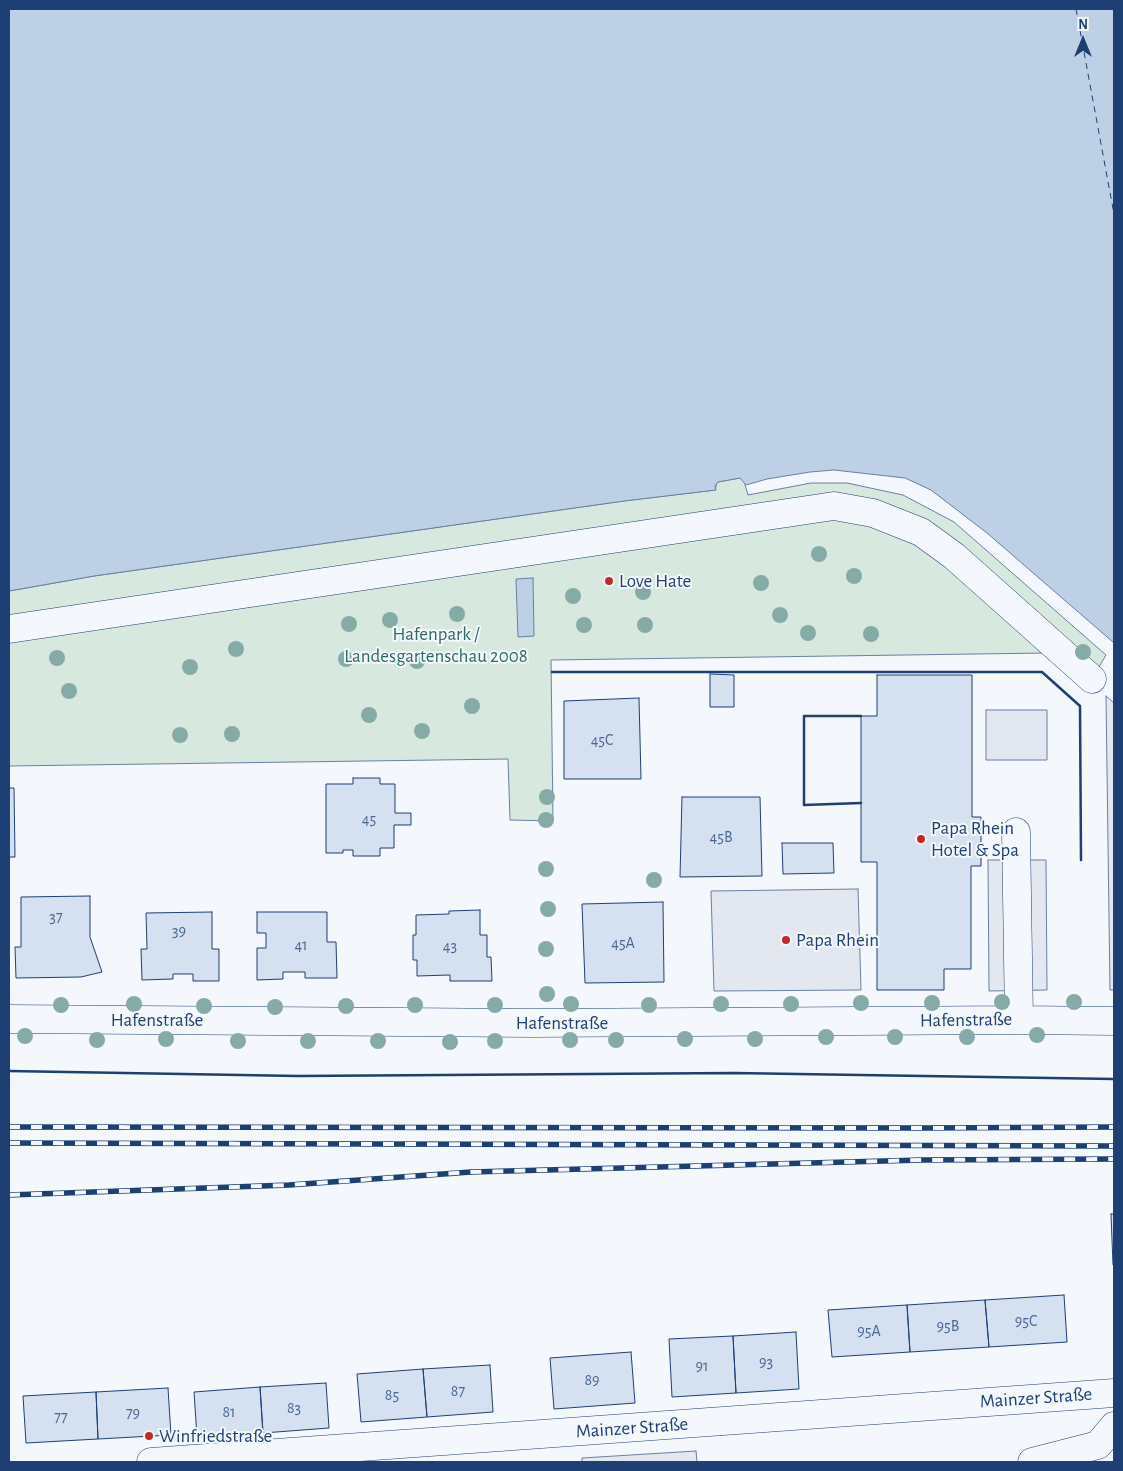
<!DOCTYPE html>
<meta charset="utf-8">
<style>
body{margin:0}
#map{position:relative;width:1123px;height:1471px;overflow:hidden;background:#f4f7fb;font-family:"Alegreya Sans",sans-serif}
canvas{display:block}
.frame{position:absolute;inset:0;border:10px solid #1d3f73;pointer-events:none}
.north{position:absolute;left:1058px;top:15px;width:50px;height:50px;-webkit-text-stroke:4px #f4f7fb;paint-order:stroke;rotate:0deg;font-size:14px;font-weight:700;line-height:20px;text-align:center;color:#1d3f73}
.north::after{content:'';display:block;margin:auto;width:18px;height:22px;background:#1d3f73;clip-path:polygon(50% 0,100% 100%,50% 72%,0 100%)}
</style>
<div id="map">
<canvas width="1123" height="1471"></canvas>
<div class="frame"></div>
<div class="north">N</div>
</div>
<script>
const g = document.querySelector('canvas').getContext('2d');
g.lineJoin = 'round';
function fillPath(path, color) { g.fillStyle = color; g.fill(path, 'evenodd'); }
const shape = rows => new Path2D(rows.map(r => 'M' + r).join(''));
function trace(path, color, width, dash) { g.strokeStyle = color; g.lineWidth = width; g.lineCap = dash ? 'butt' : 'round'; g.setLineDash(dash || []); g.stroke(path); }
function drawText(font, color, halo, rows, align = 'center') {
  g.font = font + ' "Alegreya Sans",sans-serif'; g.lineWidth = 4; g.setLineDash([]); g.textBaseline = 'middle'; g.strokeStyle = halo; g.fillStyle = color; for (const [text, x, y, turn = 0] of rows) {
    g.save(); g.translate(x, y); g.rotate((+turn || 0) * Math.PI / 180); g.textAlign = isNaN(turn) ? turn : align; if (halo) g.strokeText(text, 0, 0); g.fillText(text, 0, 0); g.restore();
  }
}
const green = shape([
 [740,478,744,481,748,495,811,483,847,483,903,495,954,522,1106,655,1092,679,1046,653,551,660,553,821,510,820,508,759,9,766,9,591,94,576,623,501,715,490,717,482,740,478]
]);
const parking = shape([
 [1106,696,1114,703,1114,990,1110,990,1106,696],
 [986,710,1047,710,1047,760,986,760,986,710],
 [988,860,1046,860,1047,990,989,991,988,860],
 [858,889,861,990,714,991,711,891,858,889],
 [696,1451,697,1462,582,1462,582,1458,696,1451]
]);
const water = shape([
 [9,9,1114,9,1114,643,987,533,931,490,905,478,834,470,810,472,767,479,746,485,740,478,718,482,715,486,716,490,624,501,94,576,9,591,9,9],
 [533,578,534,636,518,637,516,579,533,578]
]);
const ferry = shape([
 [1076,9,1114,214]
]);
const building = shape([
 [710,674,734,675,734,707,710,707,710,674],
 [877,675,972,675,972,817,981,817,981,866,971,866,971,969,944,969,944,990,877,990,877,862,861,862,861,716,877,716,877,675],
 [639,698,641,779,564,779,564,701,639,698],
 [353,778,380,778,380,784,395,784,395,813,411,813,411,825,394,825,394,848,380,848,380,856,353,856,353,850,343,850,343,853,326,853,326,784,353,784,353,778],
 [9,788,14,788,15,857,9,857,9,788],
 [682,797,760,797,762,876,680,877,682,797],
 [782,843,833,843,834,873,783,874,782,843],
 [90,896,90,937,102,972,81,977,16,978,15,947,21,947,21,897,90,896],
 [663,902,664,982,585,983,582,904,663,902],
 [480,910,480,935,487,935,487,957,491,957,492,981,450,981,450,975,417,976,417,960,413,960,413,935,416,935,416,915,449,914,449,911,480,910],
 [212,912,212,949,219,949,219,981,193,981,193,974,173,974,173,979,142,980,141,949,147,949,146,913,212,912],
 [257,912,327,912,327,942,336,942,337,978,305,978,305,972,283,972,283,979,257,980,257,948,266,948,266,933,257,933,257,912],
 [1111,1214,1114,1214,1114,1265,1113,1265,1111,1214],
 [1064,1295,1067,1342,989,1347,985,1300,1064,1295],
 [985,1300,989,1347,910,1352,907,1305,985,1300],
 [907,1305,910,1352,832,1357,828,1310,907,1305],
 [796,1332,799,1389,736,1393,733,1336,796,1332],
 [733,1336,736,1393,672,1397,669,1339,733,1336],
 [631,1352,635,1403,554,1409,550,1358,631,1352],
 [490,1365,493,1412,427,1417,423,1369,490,1365],
 [423,1369,427,1417,361,1422,357,1374,423,1369],
 [326,1383,329,1428,263,1433,260,1387,326,1383],
 [260,1387,263,1433,197,1437,194,1392,260,1387],
 [168,1388,171,1435,98,1439,96,1392,168,1388],
 [96,1392,98,1439,26,1443,23,1396,96,1392]
]);
const minor = shape([
 [9,629,834,506,873,513,921,532,954,556,1092,679],
 [1016,832,1019,1020],
 [9,1019,532,1023,1019,1020,1114,1021],
 [1032,1462,1098,1445,1114,1426]
]);
const major = shape([
 [151,1462,1114,1393]
]);
const rail = shape([
 [9,1127,920,1128,1114,1127],
 [9,1143,1114,1146],
 [9,1195,289,1185,471,1172,922,1160,1114,1159]
]);
const wall = shape([
 [552,672,1042,672,1080,706,1081,860],
 [861,716,804,716,804,805,861,803],
 [9,1071,298,1076,734,1073,1114,1079]
]);
const trees = [
 [819,554],
 [854,576],
 [761,583],
 [643,592],
 [573,596],
 [457,614],
 [780,615],
 [390,620],
 [349,624],
 [584,625],
 [645,625],
 [808,633],
 [871,634],
 [236,649],
 [1083,652],
 [57,658],
 [346,659],
 [417,661],
 [190,667],
 [69,691],
 [472,706],
 [369,715],
 [422,731],
 [232,734],
 [180,735],
 [547,797],
 [546,820],
 [546,869],
 [654,880],
 [548,909],
 [546,949],
 [547,994],
 [1002,1002],
 [1074,1002],
 [861,1003],
 [932,1003],
 [134,1004],
 [571,1004],
 [721,1004],
 [791,1004],
 [61,1005],
 [415,1005],
 [495,1005],
 [649,1005],
 [204,1006],
 [346,1006],
 [275,1007],
 [1037,1035],
 [25,1036],
 [826,1037],
 [895,1037],
 [967,1037],
 [166,1039],
 [685,1039],
 [755,1039],
 [97,1040],
 [570,1040],
 [616,1040],
 [238,1041],
 [308,1041],
 [378,1041],
 [495,1041],
 [450,1042]
];
const markers = [
 [609,581,5,"#c62828"],
 [921,839,5,"#c62828"],
 [786,940,5,"#c62828"],
 [149,1436,5,"#c62828"]
];
const numberNames = [
 ["45C",602,740],
 ["45",369,819],
 ["45B",721,837],
 ["37",56,917],
 ["39",179,931],
 ["45A",623,943],
 ["41",301,945],
 ["43",450,946],
 ["95C",1026,1321],
 ["95B",948,1326],
 ["95A",869,1331],
 ["93",766,1362],
 ["91",702,1366],
 ["89",592,1380],
 ["87",458,1391],
 ["85",392,1395],
 ["83",294,1408],
 ["81",229,1412],
 ["79",133,1413],
 ["77",61,1417]
];
const poiNames = [
 ["Love Hate",619,581],
 ["Papa Rhein",931,828],
 ["Hotel & Spa",931,850],
 ["Papa Rhein",796,940],
 ["Winfriedstraße",159,1436]
];
const parkNames = [
 ["Hafenpark /",436,634],
 ["Landesgartenschau 2008",436,656]
];
const streetNames = [
 ["Hafenstraße",157,1020],
 ["Hafenstraße",966,1020,-1],
 ["Hafenstraße",562,1023],
 ["Mainzer Straße",1036,1398,-4],
 ["Mainzer Straße",632,1428,-4]
];
fillPath(green, '#d7e8df');
trace(green, '#687fa3', 1);
fillPath(parking, '#e3e8f0');
trace(parking, '#687fa3', 1);
fillPath(water, '#bed0e5');
trace(water, '#687fa3', 1);
trace(ferry, '#1d3f73', 1, [6, 5]);
fillPath(building, '#d5e0f0');
trace(building, '#1d3f73', 1);
trace(minor, '#1d3f73', 29);
trace(major, '#1d3f73', 29);
trace(minor, '#f4f7fb', 28);
trace(major, '#f4f7fb', 28);
trace(rail, '#1d3f73', 5.5);
trace(rail, '#f4f7fb', 4, [11]);
trace(wall, '#1d3f73', 2.5);
g.fillStyle = '#86aba6';
for (const [x, y] of trees) { g.beginPath(); g.arc(x, y, 8, 0, 2 * Math.PI); g.fill(); }
for (const [x, y, r, color] of markers) { const dot = new Path2D(); dot.arc(x, y, r, 0, 2 * Math.PI); g.fillStyle = color; g.fill(dot); trace(dot, '#f4f7fb', 2); }
drawText('16px', '#4b6792', null, numberNames);
drawText('19px', '#1d3f73', '#f4f7fb', poiNames, 'left');
drawText('19px', '#2c6c60', '#f4f7fb', parkNames);
drawText('19px', '#1d3f73', '#f4f7fb', streetNames);
</script>
